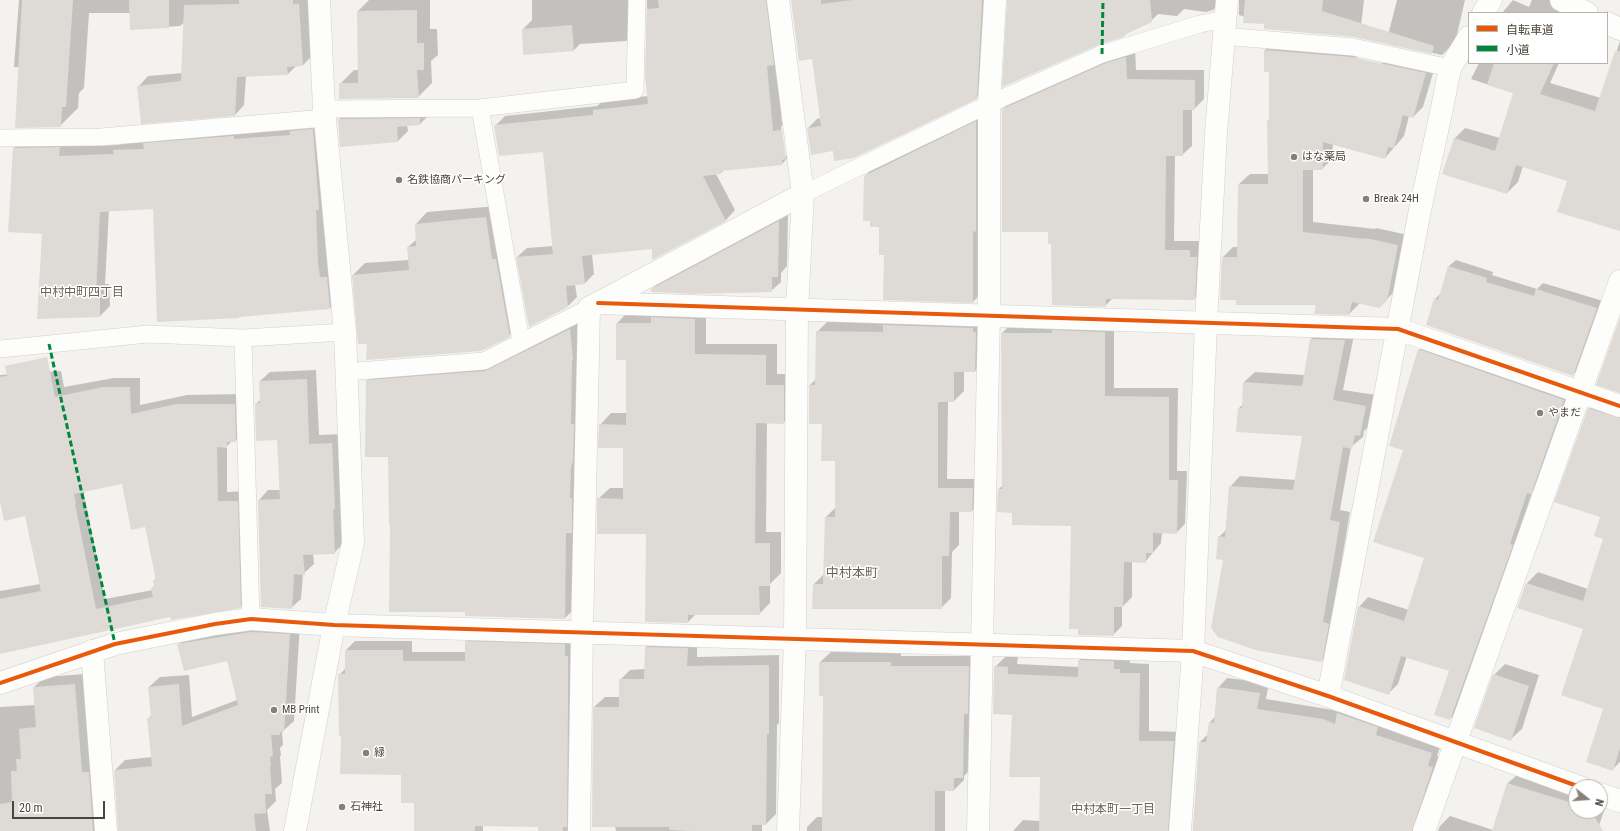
<!DOCTYPE html>
<meta charset="utf-8">
<style>
body{margin:0}
#map{position:relative;width:1620px;height:831px;overflow:hidden;background:#f4f2ee;font-family:"Roboto Condensed","Noto Sans JP",sans-serif}
canvas{display:block}
.legend{position:absolute;left:1468px;top:12px;width:140px;height:52px;box-sizing:border-box;background:#fff;border:1px solid #b7b4b0;margin:0;padding:5px 7px;list-style:none;font-size:12px;color:#4b4439}
.legend li{display:flex;align-items:center;gap:8px;height:20px}
.legend b{width:20px;border:1px solid #b7b4b0}
.north{position:absolute;left:1568px;top:779px;width:40px;height:40px;box-sizing:border-box;background:#fff;border:1px solid #b7b4b0;border-radius:50%;rotate:107deg;font-size:11px;font-weight:700;line-height:16px;text-align:center;color:#4b4439}
.north::after{content:'';display:block;margin:auto;width:14px;height:18px;background:#868178;clip-path:polygon(50% 0,100% 100%,50% 72%,0 100%)}
.scale{position:absolute;left:12px;top:801px;width:93px;height:18px;box-sizing:border-box;border:2px solid #4b4439;border-top:0;padding-left:5px;font-size:12px;line-height:14px;white-space:nowrap;color:#4b4439;-webkit-text-stroke:3px #fff;paint-order:stroke}
</style>
<div id="map">
<canvas width="1620" height="831"></canvas>
<ul class="legend">
<li><b style="height:5px;background:#e8590c"></b>自転車道</li>
<li><b style="height:5px;background:#00873e"></b>小道</li>
</ul>
<div class="north">N</div>
<div class="scale">20 m</div>
</div>
<script>
const g = document.querySelector('canvas').getContext('2d');
g.lineJoin = 'round';
function fillPath(path, color) { g.fillStyle = color; g.fill(path, 'evenodd'); }
const shape = rows => new Path2D(rows.map(r => 'M' + r).join(''));
function trace(path, color, width, dash) { g.strokeStyle = color; g.lineWidth = width; g.lineCap = dash ? 'butt' : 'round'; g.setLineDash(dash || []); g.stroke(path); }
function drawText(font, color, halo, rows, align = 'center') {
  g.font = font + ' "Roboto Condensed","Noto Sans JP",sans-serif'; g.lineWidth = 3; g.setLineDash([]); g.textBaseline = 'middle'; g.strokeStyle = halo; g.fillStyle = color; for (const [text, x, y, turn = 0] of rows) {
    g.save(); g.translate(x, y); g.rotate((+turn || 0) * Math.PI / 180); g.textAlign = isNaN(turn) ? turn : align; if (halo) g.strokeText(text, 0, 0); g.fillText(text, 0, 0); g.restore();
  }
}
const shadow = shape([
 [19,0,309,0,313,55,303,65,297,65,288,74,246,76,244,105,235,115,139,86,148,76,183,73,185,22,180,26,131,29,131,13,89,13,84,88,79,93,78,108,60,126,19,67,14,67],
 [369,0,430,0,430,29,437,29,438,55,431,61,432,83,418,97,340,84,354,70,359,70,358,11],
 [532,0,637,0,635,31,626,41,580,44,574,50,524,54,523,29,532,20],
 [647,0,776,0,776,61,782,123,791,122,791,154,782,164,724,170,721,173,716,174,735,210,726,220,653,259,653,248,592,254,594,274,585,283,575,284,577,297,567,307,517,257,527,248,553,246,544,151,495,126,505,116,597,106,603,101,648,96,646,76],
 [783,125,787,156,785,156,781,126],
 [792,0,991,0,986,88,976,98,833,150,808,128,817,119,821,118,813,58],
 [1008,0,1223,0,1213,10,1206,12,1184,9,1177,16,1158,14,1151,21,1128,32,1124,36],
 [1239,0,1364,0,1361,26,1265,23,1239,15],
 [1397,0,1465,0,1456,39,1453,44,1442,55,1386,43],
 [1513,0,1529,7,1532,0,1566,0,1581,13,1502,13],
 [1275,40,1358,47,1356,62,1381,64,1392,53,1436,63,1423,107,1413,117,1409,116,1404,136,1385,158,1333,144,1332,159,1322,169,1313,169,1313,222,1375,229,1376,228,1408,235,1397,289,1386,300,1359,304,1349,314,1317,304,1237,299,1223,257,1233,247,1238,247,1239,184,1250,174,1269,174,1268,120,1270,119,1270,71,1265,71,1265,50],
 [1620,41,1620,227,1568,180,1523,166,1518,182,1507,193,1454,139,1465,128,1500,138,1514,93,1471,79,1479,63,1559,63,1550,83,1601,98],
 [1135,48,1136,70,1204,70,1204,99,1194,109,1192,109,1192,146,1182,155,1175,155,1174,241,1199,241,1204,289,1194,299,1113,298,1105,306,1052,243,1049,231,1002,110,1012,100],
 [349,109,430,114,420,124,407,125,408,131,398,141,339,119],
 [986,112,983,291,973,302,885,254,880,226,871,220,865,176,875,166],
 [323,120,340,298,330,308,154,208,109,210,105,284,109,284,110,306,100,316,38,318,43,233,14,148,24,138,69,138,69,146,120,145,124,141],
 [497,206,521,324,509,336,368,342,353,275,365,263,409,260,408,247,417,239,416,224,427,212],
 [788,213,787,266,781,273,781,282,771,291,652,289,662,280],
 [1456,260,1493,272,1492,275,1537,289,1543,283,1603,301,1579,369,1572,375,1435,299,1441,293,1449,266],
 [706,308,706,344,777,344,777,374,795,374,795,411,783,423,767,422,766,532,781,532,781,573,770,584,770,603,759,614,696,614,688,622,647,533,598,499,610,488,624,488,624,447,600,425,611,413,627,413,627,360,617,323,628,312],
 [983,318,985,361,975,371,964,371,964,391,954,401,948,401,947,479,982,479,982,501,972,511,959,511,959,545,952,552,951,598,941,608,814,584,824,574,826,517,836,507,836,460,810,385,816,379,817,332,827,322,887,322],
 [579,320,574,609,565,618,466,611,391,524,389,456,367,381,377,372,495,362],
 [1114,323,1114,388,1178,388,1177,471,1187,471,1185,524,1176,533,1162,533,1161,543,1145,562,1132,561,1132,597,1122,607,1122,626,1113,635,1072,525,1013,512,999,489,1003,485,1002,333,1011,324],
 [1322,329,1355,330,1343,390,1376,395,1370,425,1364,431,1363,437,1351,447,1340,510,1350,512,1333,612,1339,613,1332,650,1321,661,1225,559,1219,537,1227,529,1230,487,1240,476,1296,480,1303,435,1239,408,1243,404,1244,382,1255,372,1305,375,1311,339],
 [1429,340,1573,390,1540,484,1533,490,1459,710,1450,719,1450,670,1407,656,1398,684,1388,694,1359,607,1368,597,1409,610,1425,558,1419,350],
 [316,370,319,435,342,434,344,543,334,553,313,553,314,564,303,574,301,599,291,608,259,500,268,490,280,490,278,439,256,404,261,399,260,381,270,372],
 [61,371,64,387,114,378,140,378,140,405,187,395,244,394,245,431,236,441,232,441,227,446,227,492,247,491,250,597,240,607,171,616,0,652,0,591,40,584,26,515,0,497,0,375],
 [123,483,146,526,156,578,154,581,155,585,152,588,153,590,105,599,84,494,85,490],
 [1600,398,1620,405,1620,762,1612,770,1604,708,1584,628,1527,583,1538,572,1588,589,1604,538,1589,409],
 [300,624,294,721,282,732,283,745,280,748,281,755,280,756,282,783,275,789,276,801,267,810,270,831,119,831,115,770,125,760,152,757,148,719,152,715,149,687,160,677,189,675,192,717,237,700,228,660,178,645,189,634],
 [476,633,574,636,572,831,539,831,539,826,483,825,483,831,415,831,415,802,402,774,342,735,339,675,346,668,346,650,355,641,412,641,412,652,466,652,466,642],
 [656,637,697,638,697,657,779,655,779,723,777,725,776,814,766,824,762,824,762,831,616,831,594,707,605,697,620,697,620,680,630,670,645,669,646,647],
 [1089,650,1130,659,1130,663,1149,664,1149,731,1184,732,1171,831,1013,831,1023,820,1040,821,1041,776,1013,714,995,667,1005,657,1018,657,1017,664,1079,667,1079,660],
 [831,652,901,653,901,656,979,656,973,767,964,776,964,780,954,790,945,790,945,831,807,831,807,827,817,817,823,817,824,695,820,662],
 [1505,664,1539,675,1522,729,1511,739,1494,675],
 [85,674,109,831,0,831,0,707,36,705,34,687,45,677],
 [1227,678,1269,683,1266,699,1333,710,1339,712,1348,704,1441,744,1437,756,1442,758,1426,831,1193,831,1200,742,1208,734,1210,722,1215,717,1218,688],
 [1518,774,1576,792,1576,811,1600,811,1600,800,1605,808,1597,831,1438,831,1440,826,1450,816,1493,830,1508,783]
]);
const building = shape([
 [22,0,73,0,66,107,62,107,61,127,15,128],
 [129,0,169,0,169,28,130,30],
 [239,0,293,0,293,4,299,4,303,66,287,67,288,75,237,77,235,116,141,124,137,86,181,81,184,5,239,4],
 [658,0,766,0,774,65,767,66,773,131,782,130,786,159,782,160,782,165,721,171,721,174,703,176,726,221,652,260,652,249,582,256,585,284,566,286,568,307,529,327,516,257,553,254,543,152,499,156,494,125,593,115,593,110,648,104,645,76,647,9,659,8],
 [791,0,821,0,821,4,853,0,982,0,977,99,854,158,834,161,833,151,811,155,807,128,821,126,812,59,799,61],
 [1007,0,1150,0,1152,22,1124,35,1124,37,1098,45,1002,87],
 [1245,0,1323,0,1322,11,1434,46,1432,54,1354,37,1264,29,1264,24,1243,23],
 [417,10,417,43,424,43,424,70,417,70,419,98,339,99,339,83,358,83,357,11],
 [572,25,574,51,523,55,522,29],
 [1264,50,1352,57,1426,73,1413,118,1403,115,1394,148,1388,147,1385,159,1323,142,1323,170,1303,170,1303,232,1365,239,1365,238,1398,245,1387,301,1379,308,1352,302,1349,315,1314,314,1316,305,1236,305,1236,300,1220,300,1222,257,1237,257,1238,184,1268,184,1267,120,1269,120,1269,72,1264,72],
 [1615,51,1620,51,1620,231,1557,212,1567,181,1516,165,1507,194,1442,174,1454,138,1495,151,1513,93,1487,85,1494,63,1554,63,1540,94,1595,111],
 [1126,57,1127,79,1195,80,1195,110,1183,110,1183,156,1166,156,1165,250,1190,250,1190,257,1197,257,1195,300,1106,299,1106,307,1052,305,1051,244,1048,244,1048,232,1002,232,1002,109,1106,63],
 [420,118,420,125,397,127,398,142,340,147,338,119],
 [976,121,976,232,973,231,973,303,883,300,884,255,879,255,879,227,870,227,870,221,863,221,864,176],
 [313,129,319,210,316,210,318,264,320,277,327,277,330,309,239,317,239,318,157,322,153,209,100,212,96,294,100,294,100,317,37,319,42,234,8,232,13,148,60,147,59,156,114,154,113,150,144,149,143,143,234,136,234,139,290,135,290,131],
 [486,217,492,259,496,259,510,337,481,351,366,360,367,344,358,344,352,275,409,270,407,247,416,246,415,224],
 [779,221,778,277,772,277,772,292,695,294,651,292,651,289],
 [1448,266,1487,278,1486,282,1534,296,1536,289,1597,308,1573,376,1426,325,1434,298,1438,300],
 [651,317,695,319,695,354,766,355,766,385,784,385,784,424,756,423,755,543,770,543,770,586,759,586,760,615,688,615,688,623,645,622,646,534,597,534,597,498,623,499,623,448,598,448,599,424,626,425,626,360,616,360,616,323,651,323],
 [1620,318,1620,393,1596,385],
 [883,325,973,328,973,332,976,332,975,372,954,372,954,402,938,402,938,488,973,488,972,512,950,512,949,556,942,556,942,609,812,609,813,584,823,584,825,517,835,517,835,461,821,461,822,424,809,424,809,385,815,385,816,331,883,332],
 [570,329,573,360,572,360,571,424,574,424,573,461,571,467,570,498,572,498,572,533,566,533,565,619,465,616,465,612,389,612,390,525,389,525,388,457,365,457,366,380,485,371],
 [1052,330,1105,332,1105,396,1169,397,1169,480,1178,480,1177,534,1153,533,1153,553,1146,553,1146,563,1124,562,1123,607,1114,607,1114,636,1078,635,1078,629,1069,629,1071,526,1012,525,1012,513,997,512,998,489,1002,489,1001,333,1052,333],
 [1310,339,1345,340,1333,400,1366,406,1360,436,1355,435,1352,449,1343,447,1330,520,1340,522,1323,622,1329,624,1322,662,1255,650,1218,637,1211,628,1223,560,1216,559,1218,536,1225,537,1229,486,1293,490,1302,436,1236,432,1238,408,1242,408,1243,382,1302,386],
 [1418,349,1564,400,1531,494,1527,493,1510,544,1513,545,1450,720,1434,715,1449,671,1401,656,1389,695,1344,680,1358,606,1404,621,1424,558,1373,542,1403,450,1389,446],
 [47,357,55,397,103,387,130,387,131,414,176,404,235,404,236,442,227,442,227,448,217,447,218,501,238,501,241,608,171,620,170,617,0,654,0,599,41,591,25,516,4,521,0,502,0,377,7,376,5,366],
 [122,484,131,530,145,527,156,580,153,580,154,587,151,588,153,597,96,609,75,504,76,504,74,494],
 [307,379,309,444,332,443,335,509,333,510,335,554,303,555,305,575,294,574,292,609,261,607,258,500,280,499,277,440,256,441,255,403,260,403,259,381],
 [1588,408,1620,418,1620,748,1613,771,1586,762,1603,709,1561,695,1583,629,1517,608,1526,583,1583,601,1603,539,1594,536,1600,517,1554,502],
 [251,632,290,634,284,732,280,732,280,735,271,735,273,756,270,757,271,766,270,766,272,794,265,794,266,813,254,814,256,831,118,831,114,770,152,766,147,718,151,718,148,687,179,684,182,726,238,705,227,661,184,671,177,644],
 [465,641,565,644,565,656,568,656,568,706,567,827,563,827,563,831,538,831,538,827,475,826,475,831,414,831,414,803,401,803,401,775,340,774,341,736,339,736,338,674,345,674,345,650,403,650,403,661,465,661],
 [645,647,688,648,687,666,769,665,769,734,767,734,766,825,752,825,752,831,693,831,669,830,669,827,592,827,593,707,619,707,619,679,644,679],
 [1078,660,1114,661,1114,669,1120,669,1120,673,1140,673,1139,741,1174,741,1168,831,1039,831,1040,777,1009,777,1012,715,993,714,994,666,1008,667,1008,674,1078,677],
 [819,662,891,662,891,666,969,666,968,714,964,714,963,778,954,778,954,791,935,791,935,831,822,831,823,696,819,696],
 [1493,674,1529,686,1511,741,1474,728],
 [75,684,82,772,89,772,93,831,0,831,0,804,12,802,11,771,17,771,16,759,21,759,19,729,36,727,33,687],
 [1217,687,1260,693,1257,709,1323,719,1335,724,1337,713,1378,727,1376,735,1432,753,1428,766,1433,767,1412,831,1193,831,1199,742,1206,742,1209,722,1214,723],
 [1507,783,1572,803,1574,798,1576,799,1576,811,1591,811,1603,831,1492,831]
]);
const lane = shape([
 [1223,36,1353,47,1450,68],
 [480,108,521,341],
 [324,109,480,108,635,90,637,0],
 [0,138,101,137,325,118],
 [803,194,989,104,1102,54,1200,24,1224,19],
 [243,338,251,619],
 [0,349,148,334,243,338,345,332],
 [346,372,484,361,589,308]
]);
const street = shape([
 [778,0,803,194,797,309,795,638,788,831],
 [1561,0,1587,13],
 [1483,13,1491,0],
 [1607,23,1620,29],
 [598,303,1398,329,1620,406],
 [92,651,106,831],
 [0,683,115,644,215,624,251,619,334,625,1193,651,1328,696,1580,787],
 [1328,696,1420,210,1442,108,1450,68,1469,37],
 [1600,794,1620,801],
 [295,831,334,625,353,543,345,332,324,109,319,0],
 [579,831,582,633,589,308,803,194],
 [978,831,989,316,989,104,995,0],
 [1180,831,1193,651,1206,323,1216,133,1227,0],
 [1424,831,1620,281]
]);
const quiet = shape([
 [1102,54,1103,0],
 [49,344,115,644]
]);
const cycleway = shape([
 [598,303,1398,329,1620,406],
 [0,683,115,644,215,624,251,619,334,625,1193,651,1328,696,1580,787]
]);
const markers = [
 [1294,157,4,"#868178"],
 [399,180,4,"#868178"],
 [1366,199,4,"#868178"],
 [1540,413,4,"#868178"],
 [274,710,4,"#868178"],
 [366,753,4,"#868178"],
 [342,807,4,"#868178"]
];
const poiNames = [
 ["はな薬局",1302,157],
 ["名鉄協商パーキング",407,180],
 ["Break 24H",1374,199],
 ["やまだ",1548,413],
 ["MB Print",282,710],
 ["緑",374,753],
 ["石神社",350,807]
];
const neighbourhoodNames = [
 ["中村中町四丁目",82,293],
 ["中村本町一丁目",1113,810]
];
const quarterNames = [
 ["中村本町",852,574]
];
fillPath(shadow, '#0003');
fillPath(building, '#dedbd6');
trace(lane, '#d2d0cb', 18);
trace(street, '#d2d0cb', 23);
trace(lane, '#fdfdfc', 17);
trace(street, '#fdfdfc', 22);
trace(quiet, '#00873e', 3, [6, 3]);
trace(cycleway, '#e8590c', 4);
for (const [x, y, r, color] of markers) { const dot = new Path2D(); dot.arc(x, y, r, 0, 2 * Math.PI); g.fillStyle = color; g.fill(dot); trace(dot, '#fff', 1.5); }
drawText('11px', '#4b4439', '#fff', poiNames, 'left');
drawText('12px', '#6e6250', '#fff', neighbourhoodNames);
drawText('13px', '#6e6250', '#fff', quarterNames);
</script>
